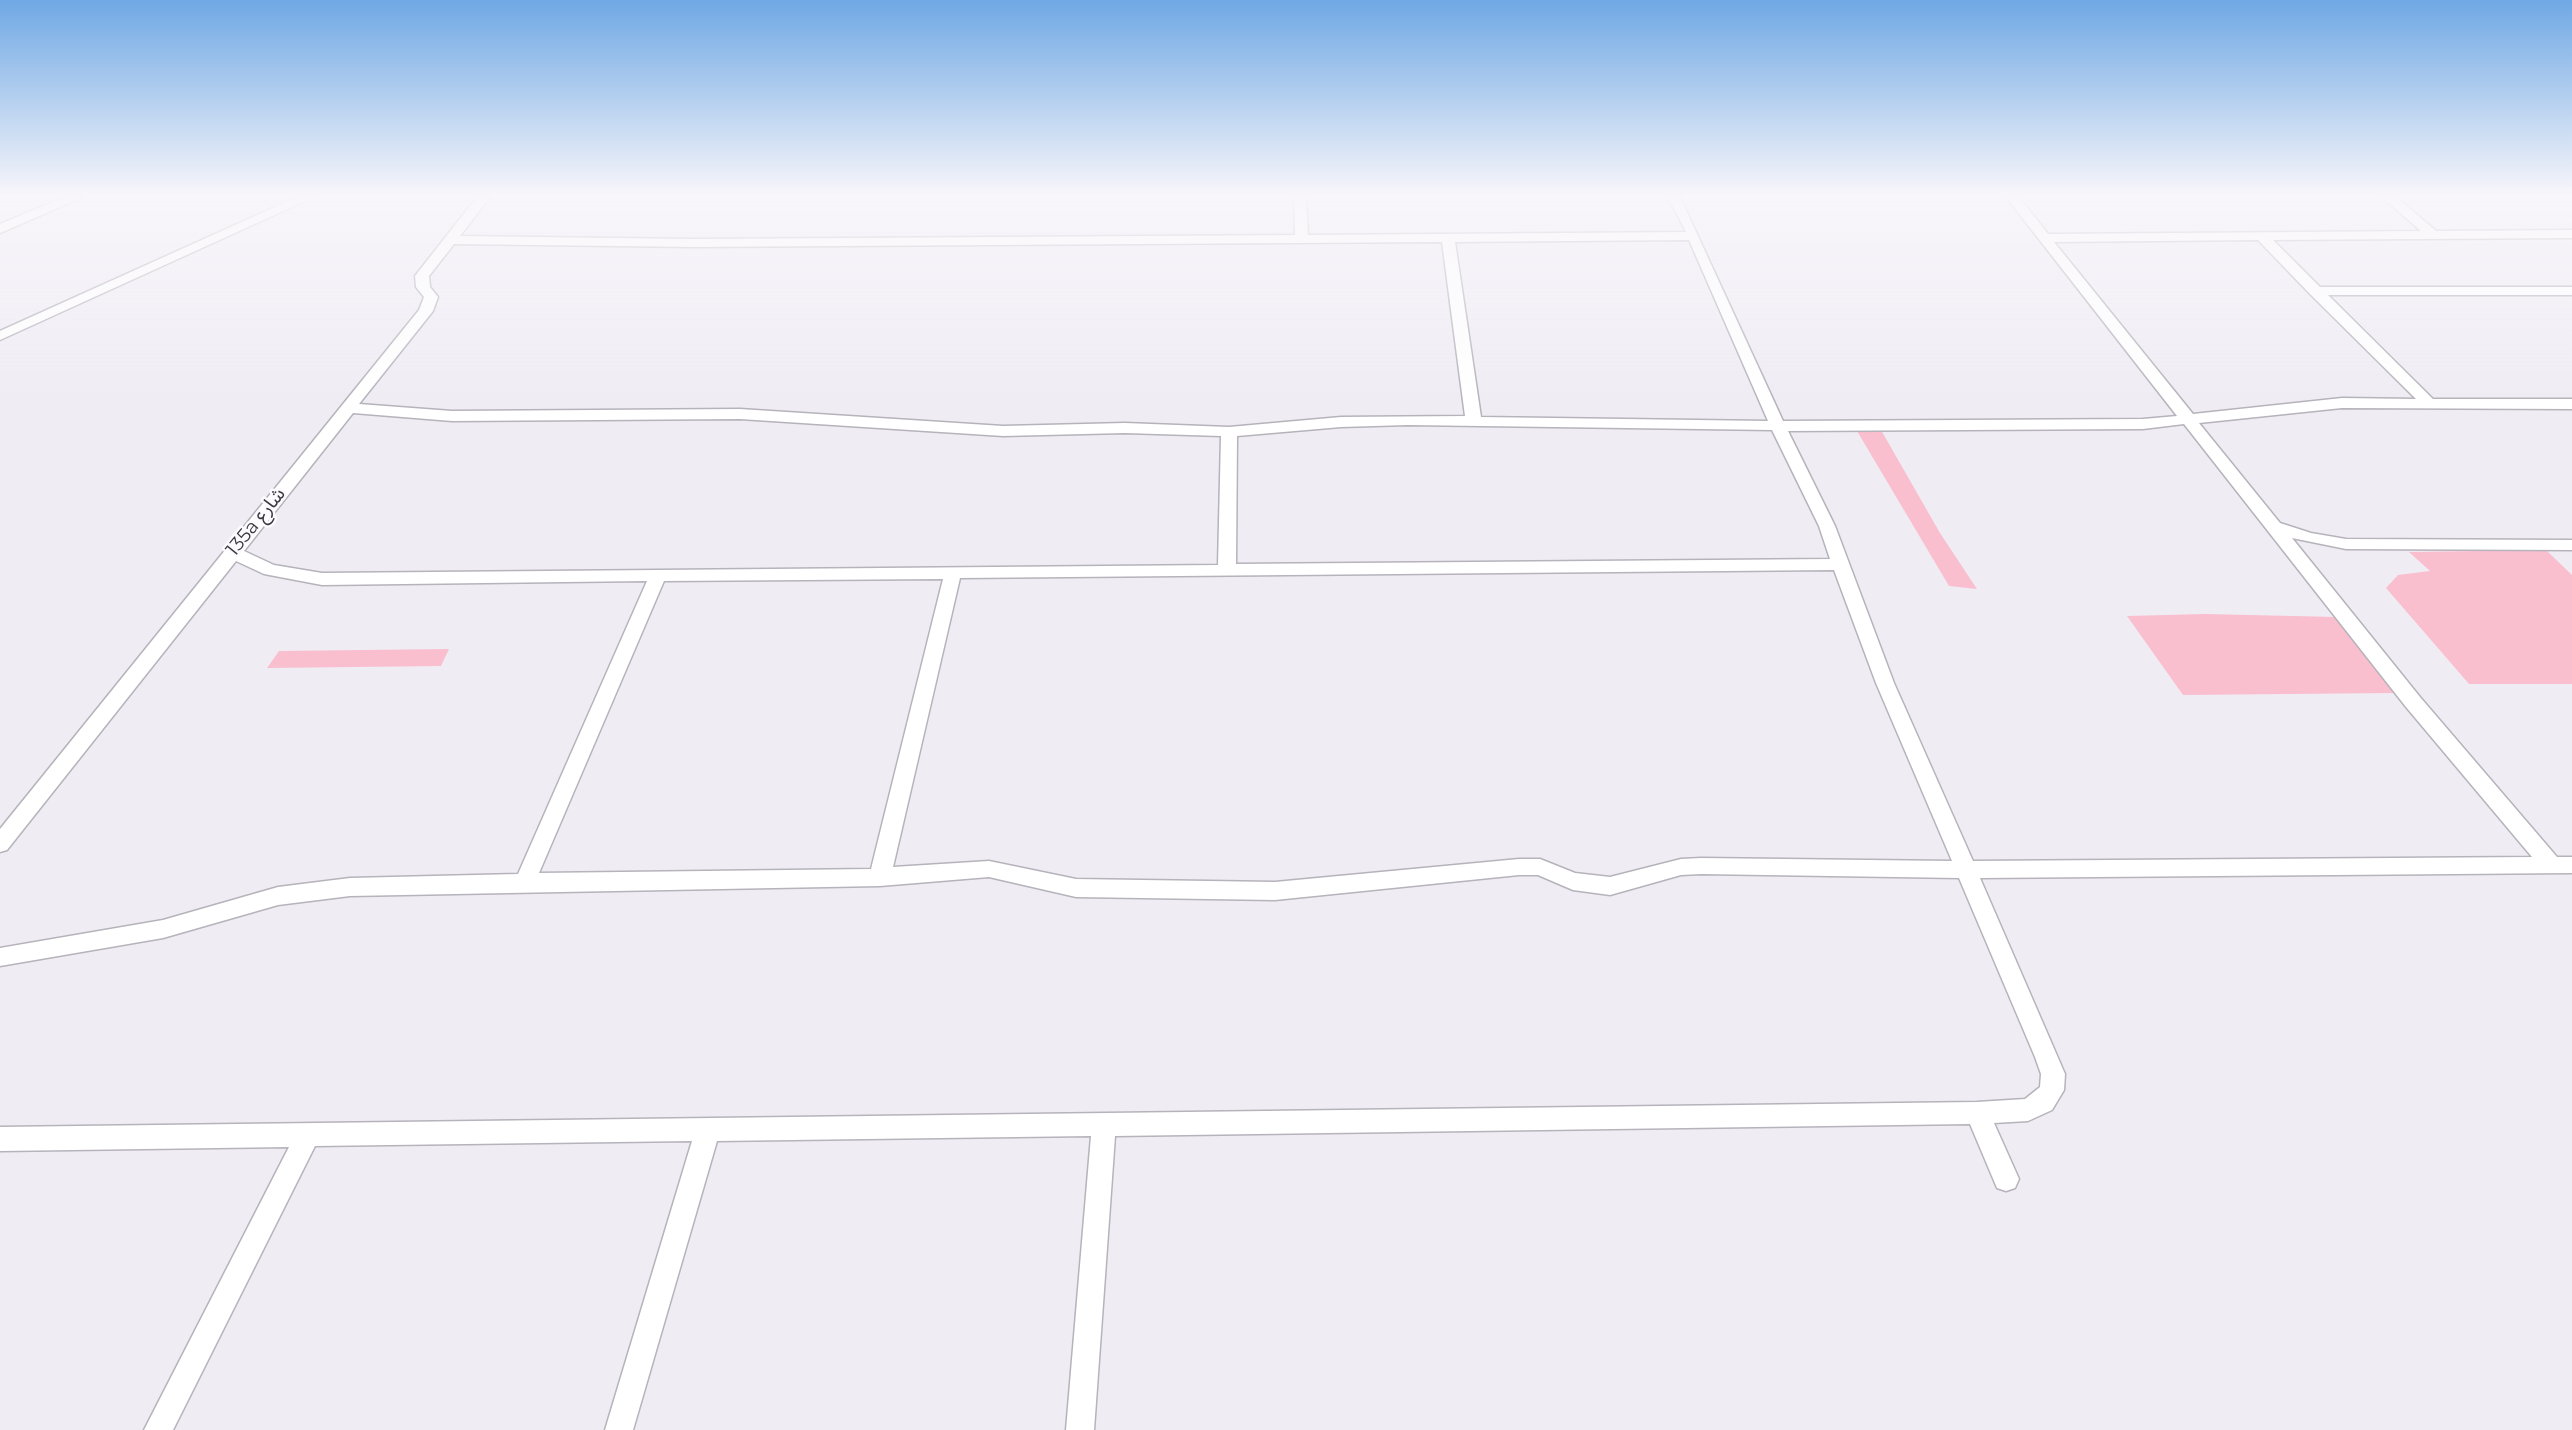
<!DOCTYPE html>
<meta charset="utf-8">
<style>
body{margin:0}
canvas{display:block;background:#f0ecf4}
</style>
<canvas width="2572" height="1430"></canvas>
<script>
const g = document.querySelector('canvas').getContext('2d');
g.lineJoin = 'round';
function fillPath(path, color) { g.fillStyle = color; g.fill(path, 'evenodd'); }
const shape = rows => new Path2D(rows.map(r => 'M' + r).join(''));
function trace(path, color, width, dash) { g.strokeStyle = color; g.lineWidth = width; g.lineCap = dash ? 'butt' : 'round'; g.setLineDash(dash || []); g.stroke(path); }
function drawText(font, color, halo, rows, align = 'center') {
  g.font = font + ' Montserrat,"Noto Sans Arabic",sans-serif'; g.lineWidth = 5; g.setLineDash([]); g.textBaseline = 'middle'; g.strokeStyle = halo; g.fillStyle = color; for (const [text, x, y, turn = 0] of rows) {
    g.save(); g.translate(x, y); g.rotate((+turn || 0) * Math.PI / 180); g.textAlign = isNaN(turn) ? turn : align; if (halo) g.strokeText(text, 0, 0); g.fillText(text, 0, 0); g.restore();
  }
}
const green = shape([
 [1881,430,1940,533,1977,589,1949,586,1857,431],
 [2546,550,2572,575,2572,684,2469,684,2386,588,2398,575,2430,571,2409,552],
 [2205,614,2337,617,2395,693,2183,695,2127,616],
 [449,649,441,666,267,668,279,651]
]);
const minor = shape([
 [65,197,83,197,0,233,0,224,65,197],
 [297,197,314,197,0,340,0,331,297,197],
 [477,197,490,197,460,236,694,239,1295,235,1294,197,1306,197,1308,235,1686,232,1668,197,1680,197,1783,421,2143,419,2177,416,2006,197,2019,197,2048,234,2421,231,2382,197,2396,197,2436,231,2572,230,2572,238,2273,240,2320,287,2572,287,2572,295,2328,295,2433,399,2572,399,2572,409,2342,408,2199,423,2280,523,2311,533,2346,539,2572,540,2572,550,2346,549,2292,538,2420,697,2557,857,2572,857,2572,873,1980,878,2065,1074,2064,1090,2052,1110,2028,1121,1994,1123,2019,1179,2015,1188,2006,1191,1997,1188,1970,1124,1115,1136,1094,1430,1066,1430,1091,1136,717,1141,633,1430,605,1430,692,1141,315,1146,173,1430,144,1430,289,1147,0,1151,0,1127,1977,1102,2025,1099,2040,1087,2041,1074,2035,1057,1959,878,1701,874,1681,875,1610,895,1573,890,1538,875,1519,875,1275,900,1076,897,989,877,880,886,350,896,278,905,163,938,0,966,0,948,163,920,278,887,350,878,518,874,647,581,322,585,264,574,236,561,7,850,0,852,0,829,419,310,424,297,416,287,415,276,477,197],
 [1689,240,1768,421,1481,417,1455,242,1689,240],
 [2258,240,2310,294,2416,399,2342,398,2193,414,2054,242,2258,240],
 [1442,242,1465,416,1341,417,1229,427,1125,423,1003,426,740,409,452,411,359,404,433,311,438,297,430,287,429,276,454,244,694,247,1442,242],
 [353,413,452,421,740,419,1003,436,1125,433,1221,436,1218,565,322,573,274,565,244,551,353,413],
 [2184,424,2406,707,2532,857,1973,861,1894,683,1835,526,1788,431,2143,429,2184,424],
 [1408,425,1772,430,1819,526,1830,559,1236,564,1237,436,1341,427,1408,425],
 [1834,570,1876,683,1952,861,1701,858,1681,859,1610,877,1575,873,1540,859,1519,859,1275,882,1076,879,989,861,893,867,960,578,1834,570],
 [943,579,871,869,539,873,664,581,943,579]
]);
const streetNames = [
 ["135a شارع",256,522,-51]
];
fillPath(green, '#f9bfce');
trace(minor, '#b6b3bb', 3);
fillPath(minor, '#fff');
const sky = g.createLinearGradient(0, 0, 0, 398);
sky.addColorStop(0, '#6fa8e4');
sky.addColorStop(0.49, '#f8f6fa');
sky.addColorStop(1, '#f8f6fa00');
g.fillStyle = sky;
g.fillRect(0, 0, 2572, 398);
drawText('19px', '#39373a', '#fcfaff', streetNames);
</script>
